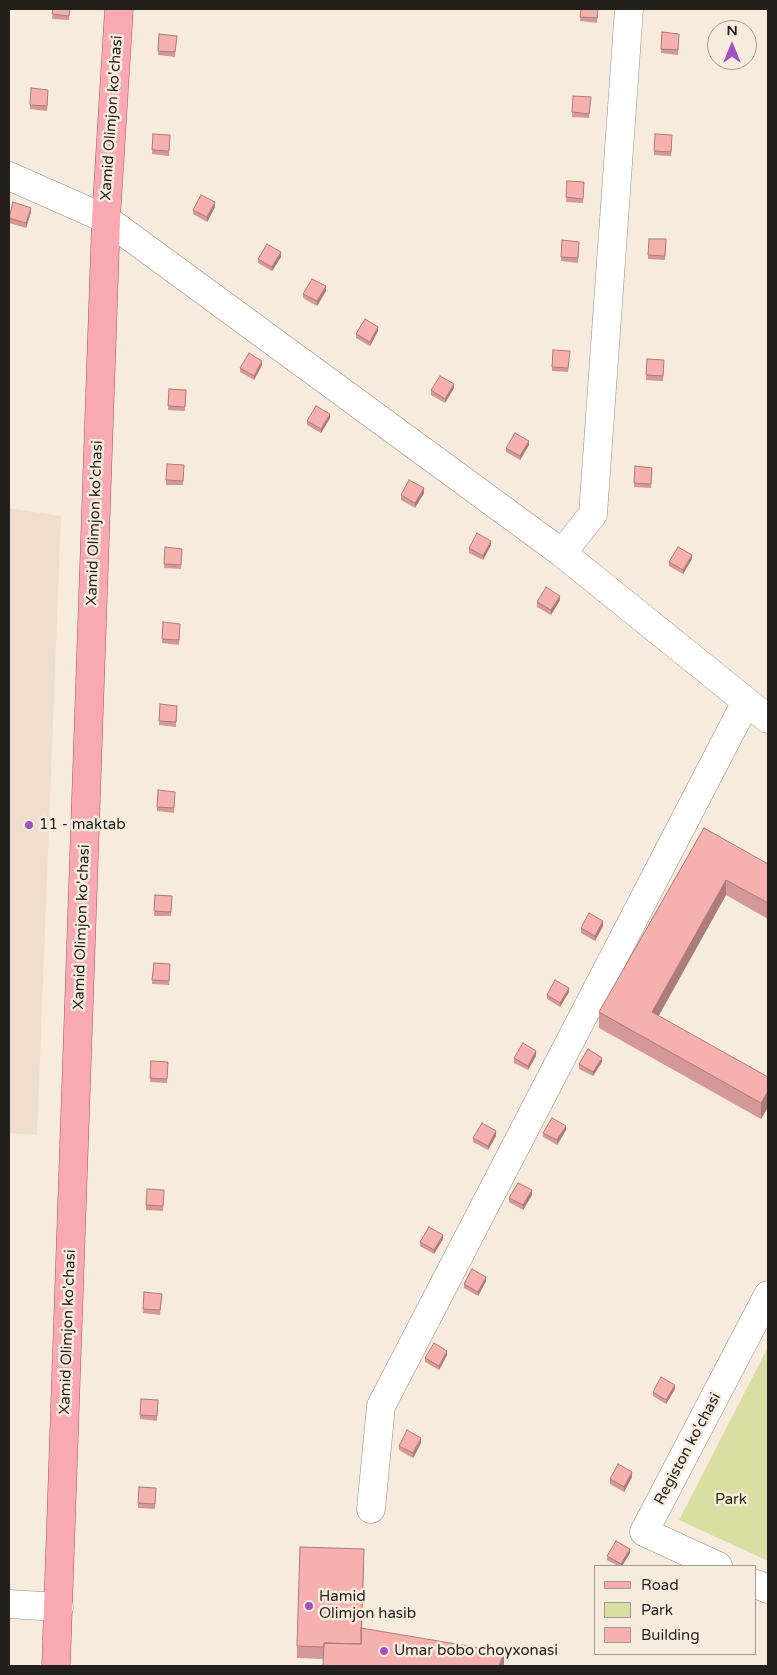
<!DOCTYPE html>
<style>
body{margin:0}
#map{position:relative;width:777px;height:1675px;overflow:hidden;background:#f7ebde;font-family:"Varela Round",sans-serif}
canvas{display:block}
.frame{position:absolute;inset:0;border:10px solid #231f1b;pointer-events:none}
.legend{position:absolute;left:594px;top:1565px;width:162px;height:90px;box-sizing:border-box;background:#f7ebde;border:1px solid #a29990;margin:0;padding:6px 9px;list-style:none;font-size:15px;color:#231f1b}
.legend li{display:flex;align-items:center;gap:10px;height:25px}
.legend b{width:25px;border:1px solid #a29990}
.north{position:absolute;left:707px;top:20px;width:50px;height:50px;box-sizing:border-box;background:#f7ebde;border:1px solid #a29990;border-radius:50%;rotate:0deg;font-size:14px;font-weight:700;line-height:20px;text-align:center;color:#231f1b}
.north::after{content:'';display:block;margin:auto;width:18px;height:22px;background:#a251c1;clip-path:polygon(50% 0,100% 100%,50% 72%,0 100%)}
</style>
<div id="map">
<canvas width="777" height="1675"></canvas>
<div class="frame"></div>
<ul class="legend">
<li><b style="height:6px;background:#f9a9b2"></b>Road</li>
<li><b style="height:14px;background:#d9dfa2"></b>Park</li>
<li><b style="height:14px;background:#f6b1ae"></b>Building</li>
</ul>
<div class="north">N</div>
</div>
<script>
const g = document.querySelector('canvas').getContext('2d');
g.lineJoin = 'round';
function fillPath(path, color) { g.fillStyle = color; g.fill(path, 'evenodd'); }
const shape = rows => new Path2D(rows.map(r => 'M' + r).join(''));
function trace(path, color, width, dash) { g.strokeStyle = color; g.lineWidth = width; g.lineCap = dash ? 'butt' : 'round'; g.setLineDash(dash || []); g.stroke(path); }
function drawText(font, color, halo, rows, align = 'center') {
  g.font = font + ' "Varela Round",sans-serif'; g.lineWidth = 5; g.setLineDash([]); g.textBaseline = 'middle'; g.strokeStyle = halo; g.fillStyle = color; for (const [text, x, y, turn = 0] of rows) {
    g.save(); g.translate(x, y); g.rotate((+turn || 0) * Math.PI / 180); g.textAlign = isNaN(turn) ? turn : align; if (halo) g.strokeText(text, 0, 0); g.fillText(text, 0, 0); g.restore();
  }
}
const built = shape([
 [9,508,61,516,37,1135,9,1133]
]);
const green = shape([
 [768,1347,768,1561,679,1520]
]);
const minor = shape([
 [9,176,106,219,562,553,768,719],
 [562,553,593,514,629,9],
 [371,1509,381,1406,746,702],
 [718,1566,644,1532,768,1295],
 [756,1584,768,1589],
 [9,1604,59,1607]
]);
const major = shape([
 [56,1666,106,219,119,9]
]);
const wall = shape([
 [53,9,70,9,69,20,52,19],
 [581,9,598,9,597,23,580,21],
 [662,32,679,34,678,55,661,53],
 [159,34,177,36,175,57,158,55],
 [48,94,47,111,30,109,30,105],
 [573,96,591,97,589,118,572,117],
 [153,134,170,135,169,156,152,154],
 [672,140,671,156,654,155,654,151],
 [567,181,584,182,583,203,566,202],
 [215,207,207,222,193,214,193,210],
 [31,212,26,228,9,223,9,218],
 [666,239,665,260,648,259,648,255],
 [562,240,579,242,578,263,561,261],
 [281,257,272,271,258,263,258,259],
 [326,291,317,306,303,298,303,294],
 [378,331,370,346,356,338,356,334],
 [570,351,568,372,552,371,552,367],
 [647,359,664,360,663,381,646,380],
 [262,365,254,380,240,372,240,368],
 [454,388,445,403,431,395,431,390],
 [169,389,186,390,185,411,168,410],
 [330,418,321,433,307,425,307,421],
 [529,445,520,460,506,452,506,448],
 [635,466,652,468,651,488,634,487],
 [184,469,183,485,166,485,166,480],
 [424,493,415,508,401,500,401,495],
 [491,545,483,560,469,553,469,548],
 [165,547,182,549,181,569,164,568],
 [692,559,683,574,669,566,669,562],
 [560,600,551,615,537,607,537,602],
 [163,622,180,628,179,645,162,643],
 [160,704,177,706,176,727,159,725],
 [175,792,174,813,157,811,157,807],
 [704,828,768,864,768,919,726,895,658,1016,768,1077,768,1107,761,1119,599,1028,599,1012],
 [155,895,172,896,171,916,154,916],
 [603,926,595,941,581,933,581,928],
 [170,964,169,985,152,984,152,980],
 [569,992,560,1007,547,999,547,995],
 [536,1056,528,1070,514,1063,514,1058],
 [151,1061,168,1062,167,1083,150,1082],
 [602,1062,593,1076,579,1069,579,1064],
 [566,1130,557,1145,543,1137,543,1133],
 [496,1136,488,1150,473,1142,473,1138],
 [164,1190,163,1211,146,1210,146,1205],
 [532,1195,523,1210,509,1202,509,1198],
 [443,1239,434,1254,420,1246,420,1242],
 [486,1281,478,1296,464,1288,464,1284],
 [144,1292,162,1298,160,1315,143,1313],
 [447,1355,439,1370,425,1362,425,1358],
 [675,1389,666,1404,653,1396,653,1392],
 [141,1399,158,1400,157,1421,140,1419],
 [421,1443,413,1458,399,1450,399,1446],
 [632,1477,624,1492,610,1484,610,1479],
 [156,1488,155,1509,138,1508,138,1503],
 [630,1553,622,1566,618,1566,607,1560,607,1556],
 [364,1561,362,1628,504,1666,297,1658,297,1646]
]);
const shadedWall = shape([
 [215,202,215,207,207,222,207,217],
 [31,208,31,212,26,228,26,223],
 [281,252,281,257,272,271,272,267],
 [326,286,326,291,317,306,317,301],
 [378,327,378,331,370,346,370,342],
 [262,361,262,365,254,380,254,376],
 [454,384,454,388,445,403,445,399],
 [330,414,330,418,321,433,321,429],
 [529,441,529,445,520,460,520,456],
 [424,488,424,493,415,508,415,503],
 [491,541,491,545,483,560,483,556],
 [692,555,692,559,683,574,683,570],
 [560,596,560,600,551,615,551,610],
 [726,880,726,895,652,1028,652,1012],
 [603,921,603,926,595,941,595,936],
 [569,988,569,992,560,1007,560,1003],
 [536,1051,536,1056,528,1070,528,1066],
 [602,1058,602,1062,593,1076,593,1072],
 [768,1091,768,1107,761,1119,761,1103],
 [566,1126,566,1130,557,1145,557,1140],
 [496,1131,496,1136,488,1150,488,1146],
 [532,1190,532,1195,523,1210,523,1205],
 [443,1235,443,1239,434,1254,434,1250],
 [486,1277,486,1281,478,1296,478,1292],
 [447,1351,447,1355,439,1370,439,1366],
 [675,1385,675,1389,666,1404,666,1400],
 [421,1438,421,1443,413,1458,413,1453],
 [632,1472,632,1477,624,1492,624,1487],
 [630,1549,630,1553,622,1566,621,1566,621,1564],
 [504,1652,504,1666,499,1666]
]);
const building = shape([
 [53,9,70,9,69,16,52,14,53,9],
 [581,9,598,9,597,18,580,17,581,9],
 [662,32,679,34,678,50,661,49,662,32],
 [159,34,177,36,175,52,158,51,159,34],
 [31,88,48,90,47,106,30,105,31,88],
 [573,96,591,97,589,114,572,112,573,96],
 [153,134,170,135,169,151,152,150,153,134],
 [655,134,672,135,671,152,654,151,655,134],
 [567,181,584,182,583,199,566,197,567,181],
 [201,195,215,202,207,217,193,210,201,195],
 [13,202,31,208,26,223,9,218,13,202],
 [649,239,666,239,665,256,648,255,649,239],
 [562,240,579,242,578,258,561,257,562,240],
 [267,244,281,252,272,267,258,259,267,244],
 [312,279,326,286,317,301,303,294,312,279],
 [365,319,378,327,370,342,356,334,365,319],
 [553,350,570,351,568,368,552,367,553,350],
 [249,353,262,361,254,376,240,368,249,353],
 [647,359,664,360,663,376,646,375,647,359],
 [440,376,454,384,445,399,431,390,440,376],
 [169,389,186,390,185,407,168,406,169,389],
 [316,406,330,414,321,429,307,421,316,406],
 [515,433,529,441,520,456,506,448,515,433],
 [167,464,184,465,183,481,166,480,167,464],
 [635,466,652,468,651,484,634,483,635,466],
 [409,480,424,488,415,503,401,495,409,480],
 [477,533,491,541,483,556,469,548,477,533],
 [165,547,182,549,181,565,164,564,165,547],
 [678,547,692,555,683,570,669,562,678,547],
 [546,587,560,596,551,610,537,602,546,587],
 [163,622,180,624,179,640,162,639,163,622],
 [160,704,177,706,176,722,159,721,160,704],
 [158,790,175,792,174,808,157,807,158,790],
 [704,828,768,864,768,903,726,880,652,1012,768,1077,768,1091,761,1103,599,1012,704,828],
 [155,895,172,896,171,912,154,911,155,895],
 [589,913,603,921,595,936,581,928,589,913],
 [154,963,170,964,169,981,152,980,154,963],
 [555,980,569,988,560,1003,547,995,555,980],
 [523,1043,536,1051,528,1066,514,1058,523,1043],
 [588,1049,602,1058,593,1072,579,1064,588,1049],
 [151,1061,168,1062,167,1079,150,1078,151,1061],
 [552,1118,566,1126,557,1140,543,1133,552,1118],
 [482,1123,496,1131,488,1146,473,1138,482,1123],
 [518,1183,532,1190,523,1205,509,1198,518,1183],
 [147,1189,164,1190,163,1206,146,1205,147,1189],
 [429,1227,443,1235,434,1250,420,1242,429,1227],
 [472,1269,486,1277,478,1292,464,1284,472,1269],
 [144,1292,162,1294,160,1310,143,1309,144,1292],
 [434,1343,447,1351,439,1366,425,1358,434,1343],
 [661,1377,675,1385,666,1400,653,1392,661,1377],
 [141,1399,158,1400,157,1416,140,1415,141,1399],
 [407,1430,421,1438,413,1453,399,1446,407,1430],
 [618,1464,632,1472,624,1487,610,1479,618,1464],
 [139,1487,156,1488,155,1504,138,1503,139,1487],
 [616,1541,630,1549,621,1564,607,1556,616,1541],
 [300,1547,364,1549,361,1644,324,1643,324,1647,297,1646,300,1547],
 [361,1628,504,1652,499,1666,323,1666,324,1643,361,1644,361,1628]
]);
const markers = [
 [29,825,5,"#a251c1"],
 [309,1606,5,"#a251c1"],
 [384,1651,5,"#a251c1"]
];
const streetNames = [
 ["Xamid Olimjon ko'chasi",112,118,-86],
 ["Xamid Olimjon ko'chasi",95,523,-88],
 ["Xamid Olimjon ko'chasi",82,927,-88],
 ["Xamid Olimjon ko'chasi",68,1332,-88],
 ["Registon ko'chasi",688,1449,-62]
];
const poiNames = [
 ["11 - maktab",39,825],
 ["Hamid",319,1597],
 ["Olimjon hasib",319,1614],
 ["Umar bobo choyxonasi",394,1651]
];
const parkNames = [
 ["Park",731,1500]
];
fillPath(built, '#f0decc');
fillPath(green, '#d9dfa2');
trace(minor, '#978c81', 29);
trace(major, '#ac535c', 29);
trace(minor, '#fff', 28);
trace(major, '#f9a9b2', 28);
fillPath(wall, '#d49896');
fillPath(shadedWall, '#ac7c7a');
fillPath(building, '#f6b1ae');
trace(building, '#ac7c7a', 1);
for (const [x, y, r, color] of markers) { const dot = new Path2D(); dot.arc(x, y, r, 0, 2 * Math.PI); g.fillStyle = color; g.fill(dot); trace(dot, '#f7ebde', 2); }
drawText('15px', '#231f1b', '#f7ebde', streetNames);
drawText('15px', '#231f1b', '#f7ebde', poiNames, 'left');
drawText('15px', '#2a2c09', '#f7ebde', parkNames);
</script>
